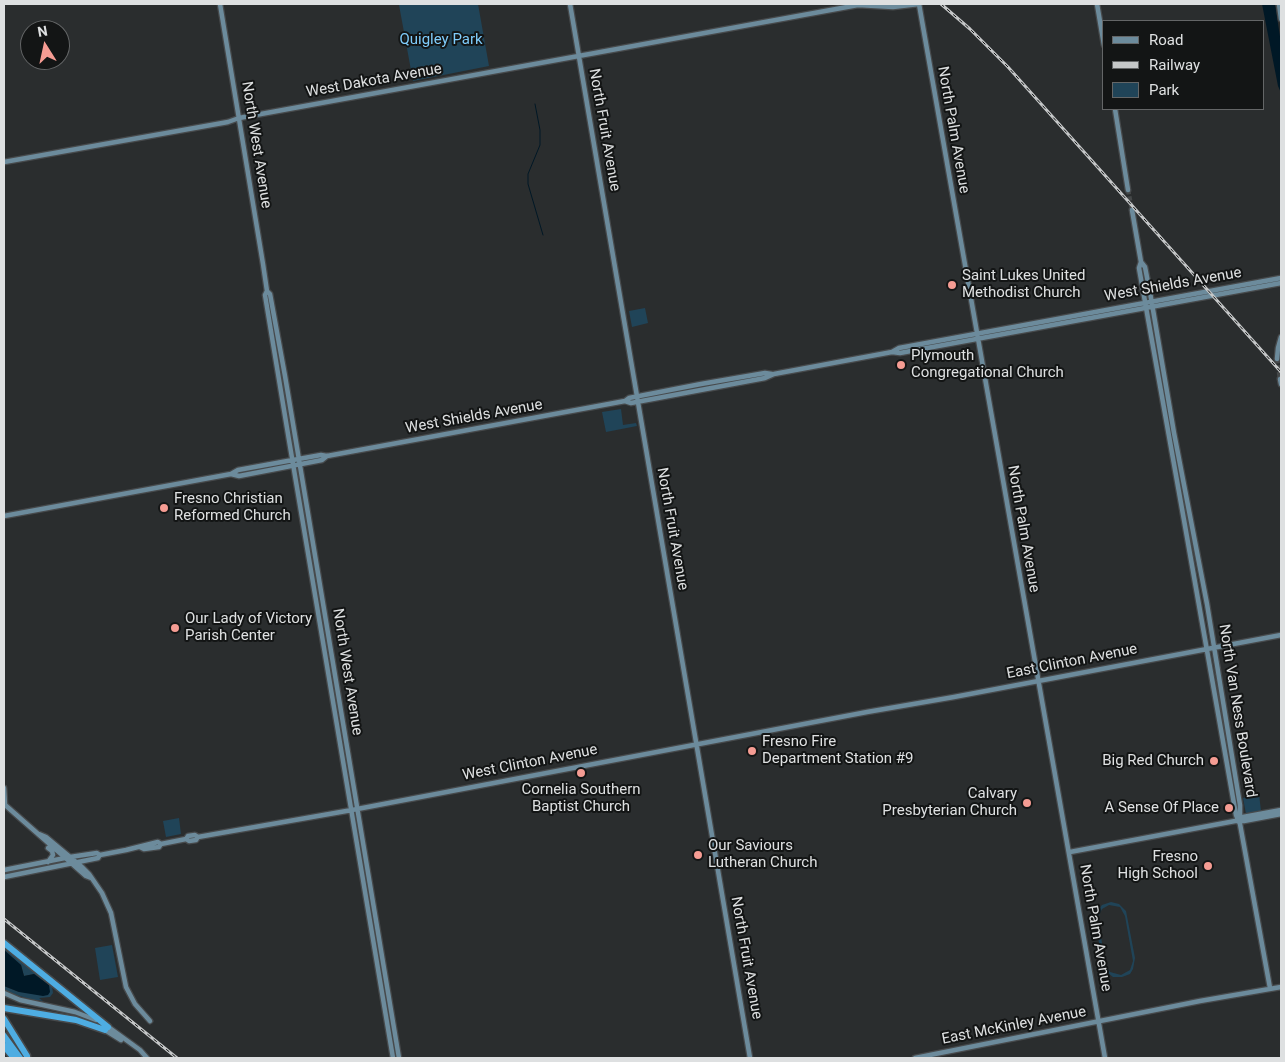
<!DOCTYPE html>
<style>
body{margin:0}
#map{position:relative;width:1285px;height:1062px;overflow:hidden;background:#2a2d2e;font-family:Roboto,sans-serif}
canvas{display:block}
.frame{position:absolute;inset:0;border:5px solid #dee0e1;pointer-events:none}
.legend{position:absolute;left:1102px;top:20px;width:162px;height:90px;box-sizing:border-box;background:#131515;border:1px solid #646667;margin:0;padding:6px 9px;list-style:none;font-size:15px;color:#dee0e1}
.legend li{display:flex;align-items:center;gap:10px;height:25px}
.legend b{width:25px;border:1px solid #646667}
.north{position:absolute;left:20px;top:20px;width:50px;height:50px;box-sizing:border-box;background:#131515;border:1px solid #646667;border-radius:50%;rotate:350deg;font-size:14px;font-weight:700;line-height:20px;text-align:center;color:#dee0e1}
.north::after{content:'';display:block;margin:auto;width:18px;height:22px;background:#f59c93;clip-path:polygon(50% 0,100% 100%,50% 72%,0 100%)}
</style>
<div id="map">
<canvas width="1285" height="1062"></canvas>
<div class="frame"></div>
<ul class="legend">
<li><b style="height:6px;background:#6c8b9c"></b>Road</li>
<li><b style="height:6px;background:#c5c7c8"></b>Railway</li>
<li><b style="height:14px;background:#204458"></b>Park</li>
</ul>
<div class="north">N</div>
</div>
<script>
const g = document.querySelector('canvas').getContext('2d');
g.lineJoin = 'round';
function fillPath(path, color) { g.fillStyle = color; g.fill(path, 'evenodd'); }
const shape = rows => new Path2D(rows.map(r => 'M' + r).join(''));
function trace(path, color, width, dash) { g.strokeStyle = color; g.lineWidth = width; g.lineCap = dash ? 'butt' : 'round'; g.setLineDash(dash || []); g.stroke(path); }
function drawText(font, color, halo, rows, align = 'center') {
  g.font = font + ' Roboto,sans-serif'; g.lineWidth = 4; g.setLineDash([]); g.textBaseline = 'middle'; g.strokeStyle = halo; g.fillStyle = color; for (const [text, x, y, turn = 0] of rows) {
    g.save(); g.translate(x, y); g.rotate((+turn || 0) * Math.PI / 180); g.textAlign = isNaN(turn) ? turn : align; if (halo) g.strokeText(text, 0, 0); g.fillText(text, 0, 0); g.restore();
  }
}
const green = shape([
 [405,4,478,4,489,66,413,81,399,5],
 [645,308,648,323,632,327,629,311],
 [621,409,623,425,636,423,637,426,606,432,602,412],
 [1259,794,1261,811,1246,814,1243,798],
 [179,818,181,834,166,837,163,821],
 [1111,902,1119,904,1126,911,1135,958,1133,969,1130,974,1122,977,1113,977,1108,973,1108,975,1105,976,1093,909,1096,909,1097,911,1102,905],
 [1109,905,1120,907,1125,916,1133,961,1130,970,1121,975,1110,972,1105,963,1098,917,1102,909],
 [112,945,118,977,100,980,95,948],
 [4,949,21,962,25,963,52,986,53,993,50,997,39,998,43,1001,37,1000,36,1001,4,991,4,986,19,992,49,985,34,974,24,976,21,965,4,950]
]);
const water = shape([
 [1262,4,1275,4,1281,43,1281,93,1278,86],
 [4,950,21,965,24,976,34,974,49,985,50,992,48,995,43,996,19,992,4,986]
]);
const stream = shape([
 [535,104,540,130,540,145,528,174,528,184,543,235]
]);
const secondaryTunnel = shape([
 [1128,190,1132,210],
 [1277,359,1280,379]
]);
const secondary = shape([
 [220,4,263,264,267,291,265,295,289,440,393,1058],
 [570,4,750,1058],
 [919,4,1105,1058],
 [1097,4,1104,45],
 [1279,4,1281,19],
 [1115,109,1128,190],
 [4,162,228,122,239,118,858,5,893,7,919,4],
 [1132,210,1141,262,1139,268,1184,520,1236,815,1240,824,1270,988],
 [1141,262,1145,267,1151,298,1174,433,1207,604,1240,805,1240,815,1238,816],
 [267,291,270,294,285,376,399,1058],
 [892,352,900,353,1281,283],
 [1277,359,1278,348,1281,337],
 [1280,379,1281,384],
 [625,401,631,403,765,378,774,374,892,352,899,348,1281,278],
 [231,474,238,470,293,460,321,455,327,456,625,401,629,398,701,384,765,373,772,374],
 [4,516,231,474,239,476,322,460,327,456],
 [4,788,5,805],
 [4,804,86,876,91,878],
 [1239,820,1243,817,1281,810],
 [39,834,46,837,82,867,89,874,102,893,111,913,126,987,135,1004,150,1021],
 [186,839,189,841,196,840,198,837,352,810,867,712,954,697,1281,635],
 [140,847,144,849,159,847,161,844,186,839,188,836,195,835,198,837],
 [1070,852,1235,821,1244,821,1281,814],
 [48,862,53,855,52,851,48,848],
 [4,870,70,857,97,853,100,855,126,850,158,842,161,844],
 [4,877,98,858,100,855],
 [4,993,20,1000,75,1012,96,1020],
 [107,1026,140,1050,147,1058],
 [105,1030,121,1040],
 [915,1058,1200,1001,1281,987]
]);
const highway = shape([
 [4,943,108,1027],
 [4,1008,76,1020,105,1030],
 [4,1019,27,1056],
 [4,1036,20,1058],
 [4,1046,14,1058]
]);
const rail = shape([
 [941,4,970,29,1008,67,1281,372],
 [4,919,177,1058]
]);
const markers = [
 [952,285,5,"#f59c93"],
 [901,365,5,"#f59c93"],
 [164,508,5,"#f59c93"],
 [175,628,5,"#f59c93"],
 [752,751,5,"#f59c93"],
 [1214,761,5,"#f59c93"],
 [581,773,5,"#f59c93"],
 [1027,803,5,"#f59c93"],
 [1229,808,5,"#f59c93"],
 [698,855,5,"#f59c93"],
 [1208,866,5,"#f59c93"]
];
const parkNames = [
 ["Quigley Park",441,40]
];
const streetNames = [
 ["West Dakota Avenue",374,81,-10],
 ["North Fruit Avenue",604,130,80],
 ["North Palm Avenue",953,130,80],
 ["North West Avenue",256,145,81],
 ["West Shields Avenue",1173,285,-10],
 ["West Shields Avenue",474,417,-10],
 ["North Fruit Avenue",672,529,80],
 ["North Palm Avenue",1023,529,80],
 ["East Clinton Avenue",1072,662,-11],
 ["North West Avenue",347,672,81],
 ["North Van Ness Boulevard",1237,711,81],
 ["West Clinton Avenue",530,763,-11],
 ["North Palm Avenue",1095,928,80],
 ["North Fruit Avenue",746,958,80],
 ["East McKinley Avenue",1014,1026,-11]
];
const poiNames = [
 ["Saint Lukes United",962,276],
 ["Methodist Church",962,293],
 ["Plymouth",911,356],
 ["Congregational Church",911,373],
 ["Fresno Christian",174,499],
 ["Reformed Church",174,516],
 ["Our Lady of Victory",185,619],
 ["Parish Center",185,636],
 ["Fresno Fire",762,742],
 ["Department Station #9",762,759],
 ["Big Red Church",1204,761,"right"],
 ["Cornelia Southern",581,790,"center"],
 ["Baptist Church",581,807,"center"],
 ["Calvary",1017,794,"right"],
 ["Presbyterian Church",1017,811,"right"],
 ["A Sense Of Place",1219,808,"right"],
 ["Our Saviours",708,846],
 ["Lutheran Church",708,863],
 ["Fresno",1198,857,"right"],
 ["High School",1198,874,"right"]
];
fillPath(green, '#204458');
fillPath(water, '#001826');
trace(stream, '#001826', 1);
trace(secondaryTunnel, '#454849', 4.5, [4.5, 2]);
trace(secondary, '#474a4c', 7);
trace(highway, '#474a4c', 9);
trace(secondary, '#6c8b9c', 4.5);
trace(highway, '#4eade2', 6);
trace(rail, '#c5c7c8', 3);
trace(rail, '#131515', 1, [4]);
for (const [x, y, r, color] of markers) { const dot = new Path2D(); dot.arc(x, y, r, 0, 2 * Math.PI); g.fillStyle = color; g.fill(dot); trace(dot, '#131515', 2); }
drawText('15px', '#7fccfb', '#131515', parkNames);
drawText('15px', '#dee0e1', '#131515', streetNames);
drawText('15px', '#dee0e1', '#131515', poiNames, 'left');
</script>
